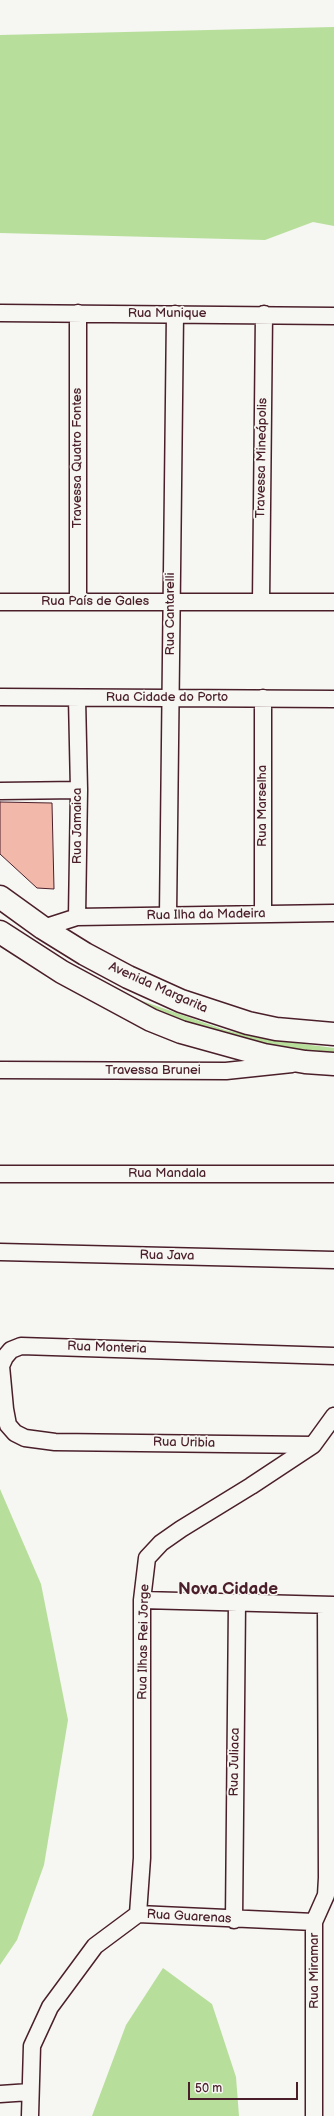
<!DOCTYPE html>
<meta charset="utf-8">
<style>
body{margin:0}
#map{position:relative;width:334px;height:2116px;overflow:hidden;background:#f6f6f2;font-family:"Balsamiq Sans",sans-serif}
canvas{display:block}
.scale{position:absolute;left:188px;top:2082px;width:110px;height:18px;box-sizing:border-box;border:2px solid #4a1f2b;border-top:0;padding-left:5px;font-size:12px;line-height:14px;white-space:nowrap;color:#4a1f2b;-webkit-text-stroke:3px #f6f6f2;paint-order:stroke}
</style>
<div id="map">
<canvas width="334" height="2116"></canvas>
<div class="scale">50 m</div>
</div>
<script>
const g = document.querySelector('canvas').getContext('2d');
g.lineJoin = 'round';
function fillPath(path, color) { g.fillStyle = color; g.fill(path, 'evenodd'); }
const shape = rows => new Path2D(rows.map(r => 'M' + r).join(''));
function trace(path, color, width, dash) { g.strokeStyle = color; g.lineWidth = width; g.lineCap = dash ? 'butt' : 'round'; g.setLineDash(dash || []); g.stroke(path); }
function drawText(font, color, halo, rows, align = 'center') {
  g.font = font + ' "Balsamiq Sans",sans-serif'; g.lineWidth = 3.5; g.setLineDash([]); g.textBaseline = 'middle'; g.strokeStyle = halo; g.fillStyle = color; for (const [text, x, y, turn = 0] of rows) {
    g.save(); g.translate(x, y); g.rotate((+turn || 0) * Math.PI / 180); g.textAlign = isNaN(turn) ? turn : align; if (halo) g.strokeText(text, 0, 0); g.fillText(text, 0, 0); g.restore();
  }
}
const green = shape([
 [334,27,334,226,313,222,265,240,0,233,0,35],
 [71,969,131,997,225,1030,265,1039,334,1048,334,1061,301,1058,117,1005],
 [0,1489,41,1584,68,1720,44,1865,17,1940,0,1965],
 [163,1968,212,2004,236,2077,239,2116,92,2116,126,2025]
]);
const building = shape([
 [0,802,52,803,54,889,37,888,0,854,0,802]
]);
const street = shape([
 [0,313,334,316],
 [78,313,78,602],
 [0,602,334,602],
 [261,602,264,314],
 [0,697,334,699],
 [263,698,263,914],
 [0,791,79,790],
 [168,915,175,314],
 [77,917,334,913],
 [43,928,77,917,79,790,77,698],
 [0,1070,226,1071,292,1064],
 [0,1174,334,1174],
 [0,1252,334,1260],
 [313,1445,55,1442,25,1438,15,1433,8,1425,5,1409,1,1366,5,1357,11,1350,21,1346,334,1356],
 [142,1600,334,1605],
 [138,1914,142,1858,142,1600,147,1558,161,1543,181,1529,251,1486,313,1445,334,1416],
 [234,1920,237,1603],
 [0,2094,30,2092],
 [30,2116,32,2046,50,2007,95,1946,138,1914,314,1922],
 [314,2116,314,1922,326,1895,327,1878,326,1605]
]);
const primary = shape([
 [0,897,43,928,85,954,128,977,181,1001,248,1023,276,1029,334,1034],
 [0,932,62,972,151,1020,181,1032,264,1055,305,1062,334,1064]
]);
const streetNames = [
 ["Rua Munique",167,314],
 ["Travessa Quatro Fontes",78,458,-90],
 ["Travessa Mineápolis",262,458,-89],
 ["Rua País de Gales",95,602],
 ["Rua Cantarelli",171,614,-90],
 ["Rua Cidade do Porto",167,698],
 ["Rua Marselha",263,806,-90],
 ["Rua Jamaica",78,826,-90],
 ["Rua Ilha da Madeira",206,915,-1],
 ["Avenida Margarita",158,988,24],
 ["Travessa Brunei",153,1071],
 ["Rua Mandala",167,1174],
 ["Rua Java",167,1256,1],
 ["Rua Monteria",107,1348,2],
 ["Rua Uribia",184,1443,1],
 ["Rua Ilhas Rei Jorge",144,1642,-89],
 ["Rua Juliaca",235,1762,-89],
 ["Rua Guarenas",189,1917,3],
 ["Rua Miramar",315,1971,-90]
];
const districtNames = [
 ["Nova Cidade",228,1590]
];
fillPath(green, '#b7df9b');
fillPath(building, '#f2b9aa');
trace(building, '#4a1f2b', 1);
trace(street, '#4a1f2b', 19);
trace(primary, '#4a1f2b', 25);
trace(street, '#f6f6f2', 16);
trace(primary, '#f6f6f2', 22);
drawText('13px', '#4a1f2b', '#f6f6f2', streetNames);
drawText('bold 17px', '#4a1f2b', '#f6f6f2', districtNames);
</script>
